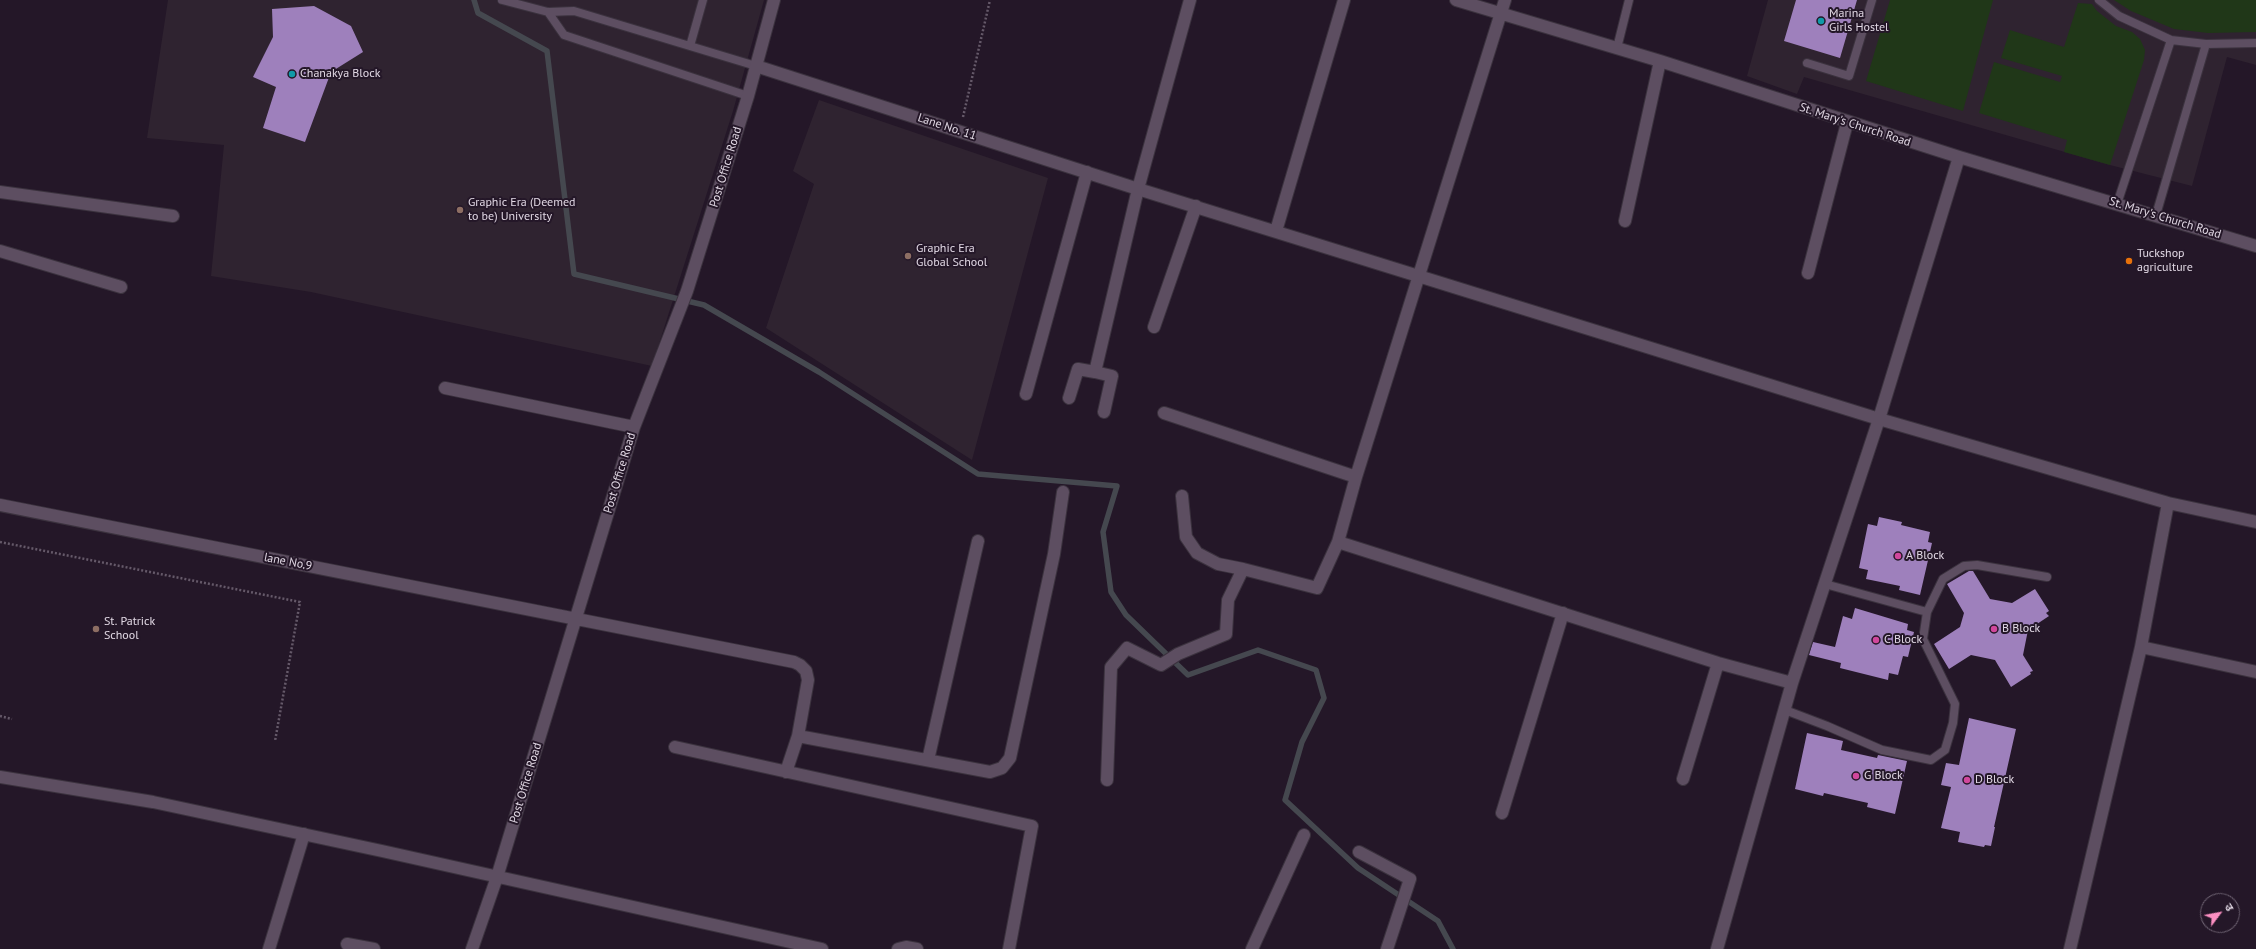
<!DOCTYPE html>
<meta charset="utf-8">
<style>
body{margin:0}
#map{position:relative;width:2256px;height:949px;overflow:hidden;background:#241728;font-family:"PT Sans","Noto Sans Devanagari",sans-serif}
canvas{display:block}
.north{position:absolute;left:2200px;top:893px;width:40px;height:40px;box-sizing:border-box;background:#241728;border:1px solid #6f6473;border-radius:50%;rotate:58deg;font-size:11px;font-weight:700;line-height:16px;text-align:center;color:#e0d7e3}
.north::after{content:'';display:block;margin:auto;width:14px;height:18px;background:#fc8fc2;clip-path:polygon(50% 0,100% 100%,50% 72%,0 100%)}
</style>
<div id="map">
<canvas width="2256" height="949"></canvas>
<div class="north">उ</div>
</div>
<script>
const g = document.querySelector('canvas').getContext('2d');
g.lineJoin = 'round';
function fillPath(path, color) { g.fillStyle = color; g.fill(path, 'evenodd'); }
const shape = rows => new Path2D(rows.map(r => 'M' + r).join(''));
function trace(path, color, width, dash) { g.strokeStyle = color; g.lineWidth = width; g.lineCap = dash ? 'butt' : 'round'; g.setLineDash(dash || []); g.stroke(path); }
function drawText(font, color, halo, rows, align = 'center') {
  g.font = font + ' "PT Sans",sans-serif'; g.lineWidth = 4; g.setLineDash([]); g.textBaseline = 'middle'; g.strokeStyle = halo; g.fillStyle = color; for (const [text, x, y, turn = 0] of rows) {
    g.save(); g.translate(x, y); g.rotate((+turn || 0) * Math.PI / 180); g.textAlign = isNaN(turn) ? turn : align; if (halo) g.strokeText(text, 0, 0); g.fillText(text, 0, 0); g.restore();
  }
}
const education = shape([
 [168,0,764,0,733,111,652,366,311,292,211,276,224,145,147,138],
 [1768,0,2256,0,2256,65,2227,57,2192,186,2110,165,1804,77,1797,94,1747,76],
 [819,100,1048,178,972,460,766,328,814,184,793,171]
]);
const green = shape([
 [1890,0,1993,0,1963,111,1866,81],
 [2114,0,2256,0,2256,32,2208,33,2174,29,2131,11],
 [2078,3,2092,4,2097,11,2116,26,2132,32,2140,39,2145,50,2144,60,2110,165,2064,152,2067,140,1979,113,1994,62,2060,82,2062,76,2001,58,2010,30,2064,47]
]);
const stream = shape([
 [474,0,478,13,547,51,574,274,704,305,819,372,978,474,1117,486,1103,532,1111,592,1126,615,1188,675,1258,650,1316,670,1324,698,1302,742,1285,800,1358,868,1438,921,1453,949]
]);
const building = shape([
 [1796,0,1857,0,1840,58,1784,41],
 [314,6,351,26,363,52,331,72,305,142,263,128,276,87,253,77,273,37,272,9],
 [1879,517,1902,522,1901,525,1930,532,1928,542,1932,543,1920,595,1899,590,1900,586,1866,579,1868,570,1859,568,1868,524,1877,526],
 [1969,571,1973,571,1990,599,2012,603,2035,589,2049,611,2046,613,2049,616,2028,630,2023,655,2033,671,2030,672,2031,674,2011,687,1995,660,1971,655,1949,669,1934,644,1960,627,1964,613,1947,584],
 [1855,608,1908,624,1907,630,1914,632,1908,657,1903,656,1898,675,1889,673,1888,680,1840,668,1841,663,1809,655,1813,642,1835,647,1843,616,1852,619],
 [1969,718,2016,729,1994,827,1995,827,1991,846,1985,845,1984,847,1958,842,1960,832,1941,828,1951,787,1941,785,1946,763,1959,765],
 [1807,733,1843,741,1841,750,1877,758,1878,755,1907,761,1895,814,1867,807,1868,803,1824,793,1823,796,1795,789]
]);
const path = shape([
 [963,117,990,0],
 [0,542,300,602,275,741],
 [0,716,12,719]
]);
const lane = shape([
 [502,0,548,12,574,11,756,66],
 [2099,0,2119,16,2171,40,2206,44,2256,43],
 [548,12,564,35,748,96],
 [690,46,703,0],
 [1617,48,1629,0],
 [1807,63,1849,76,1872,0],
 [2117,204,2171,40],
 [2156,215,2206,44],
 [1825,584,1927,612,1943,579,1964,566,1977,565,2047,577],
 [1785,710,1827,726,1882,750,1931,760,1945,750,1953,723,1955,704,1923,639,1927,612]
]);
const street = shape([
 [1456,0,1660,61,1959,157,2256,246],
 [756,66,1138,189,1879,419,2168,503,2141,647,2070,949],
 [0,192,173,216],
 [1625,221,1660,61],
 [1276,231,1344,0],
 [0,251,121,287],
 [1808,273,1847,123],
 [1154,327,1196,206],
 [445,388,634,427],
 [1026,394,1087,172],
 [1069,398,1078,369,1095,372],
 [1104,412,1112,376,1095,372,1138,189,1190,0],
 [1164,413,1356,477],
 [1182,496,1186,537,1197,553,1218,564,1243,569],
 [2168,503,2256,522],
 [0,505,794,662,800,665,806,671,808,680,798,736,786,772],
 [1338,542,1718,663,1792,683],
 [2141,647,2256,672],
 [798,736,990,772,1002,768,1010,758,1054,554,1063,492],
 [675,747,1032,826,1009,949],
 [928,760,978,541],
 [0,777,153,802,382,851,822,949],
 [1683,779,1718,663],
 [1107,780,1111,667,1127,648,1161,665,1178,654,1226,634,1228,600,1243,569,1317,588,1338,542,1356,477,1505,0],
 [1502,813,1563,613],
 [1359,852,1410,879,1387,949],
 [347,944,374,949],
 [269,949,304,834],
 [472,949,497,877,634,427,687,291,748,96,774,0],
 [898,949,906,947,917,949],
 [1252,949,1304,835],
 [1717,949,1792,683,1879,419,1959,157]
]);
const markers = [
 [1821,21,4,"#0f9aa8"],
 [292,74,4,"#0f9aa8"],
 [460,210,4,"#8d6e63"],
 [908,256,4,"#8d6e63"],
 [2129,261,4,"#e8710a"],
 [1898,556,4,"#d1479c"],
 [96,629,4,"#8d6e63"],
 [1994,629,4,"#d1479c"],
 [1876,640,4,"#d1479c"],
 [1856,776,4,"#d1479c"],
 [1967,780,4,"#d1479c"]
];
const poiNames = [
 ["Marina",1829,14],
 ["Girls Hostel",1829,28],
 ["Chanakya Block",300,74],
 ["Graphic Era (Deemed",468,203],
 ["to be) University",468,217],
 ["Graphic Era",916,249],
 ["Global School",916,263],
 ["Tuckshop",2137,254],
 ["agriculture",2137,268],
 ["A Block",1906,556],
 ["St. Patrick",104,622],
 ["School",104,636],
 ["B Block",2002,629],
 ["C Block",1884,640],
 ["G Block",1864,776],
 ["D Block",1975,780]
];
const streetNames = [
 ["St. Mary's Church Road",1855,125,18],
 ["Lane No. 11",947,127,18],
 ["Post Office Road",726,167,-73],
 ["St. Mary's Church Road",2165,218,17],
 ["Post Office Road",620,473,-73],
 ["lane No.9",288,562,11],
 ["Post Office Road",526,783,-73]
];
fillPath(education, '#2f2330');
fillPath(green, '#203718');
trace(stream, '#45484f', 5.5);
fillPath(building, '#9e80bc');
trace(lane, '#3b323e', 10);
trace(street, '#3b323e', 14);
trace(path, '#655969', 2.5, [2, 2]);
trace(lane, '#5d4e61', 8);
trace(street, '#5d4e61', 12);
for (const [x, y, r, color] of markers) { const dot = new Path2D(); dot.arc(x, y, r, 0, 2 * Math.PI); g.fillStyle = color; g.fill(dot); trace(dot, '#241728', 1.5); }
drawText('12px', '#e0d7e3', '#241728', poiNames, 'left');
drawText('12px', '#e0d7e3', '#241728', streetNames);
</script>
